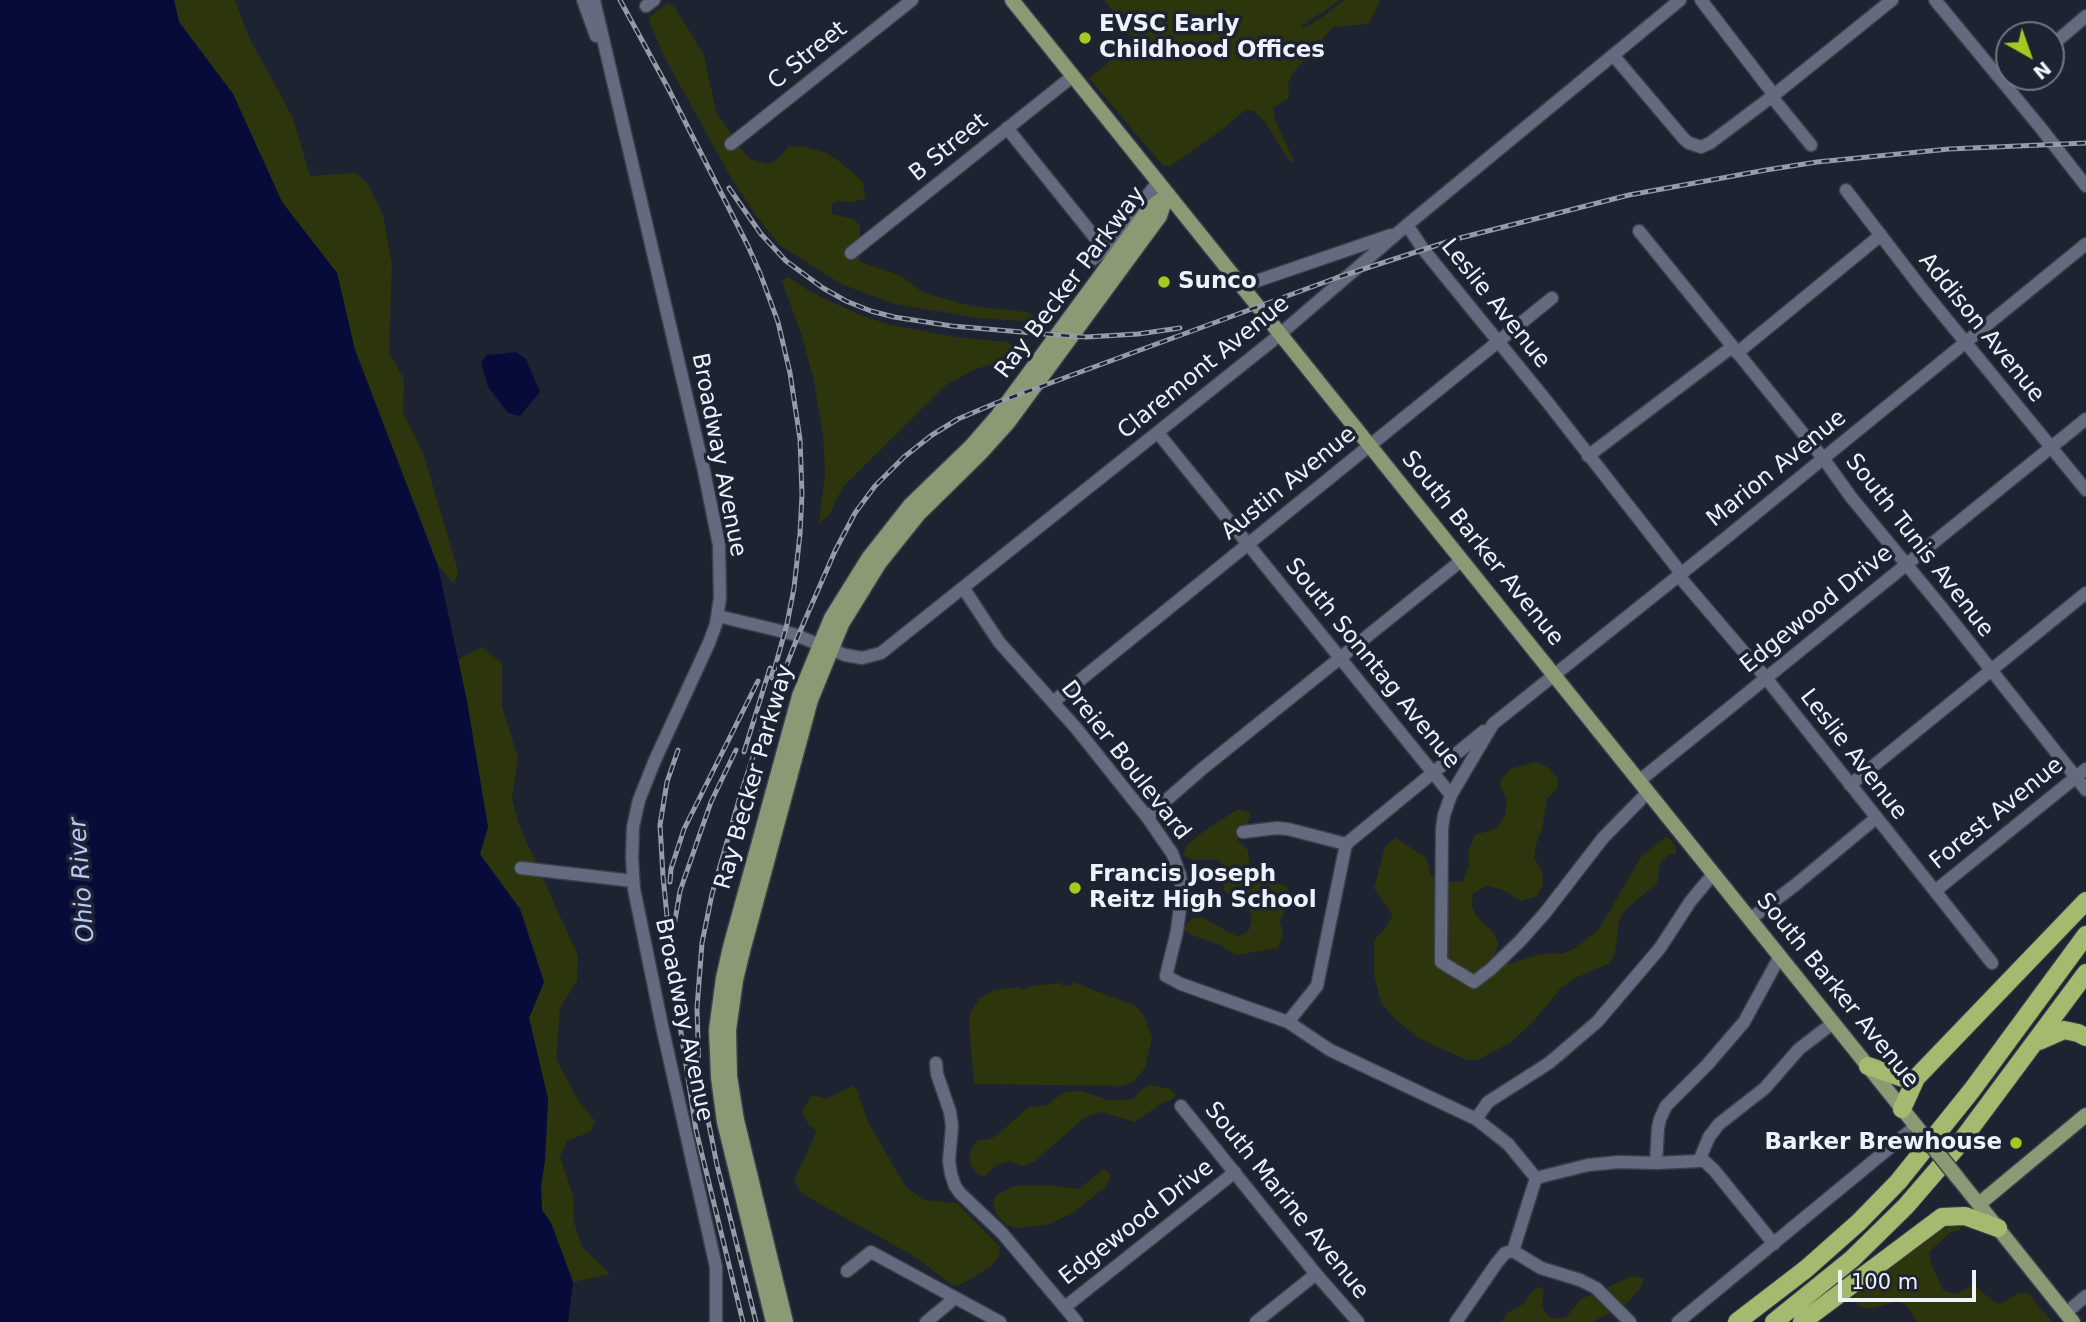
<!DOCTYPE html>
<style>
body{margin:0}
#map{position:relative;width:2086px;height:1322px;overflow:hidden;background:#1e2332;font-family:"DejaVu Sans",sans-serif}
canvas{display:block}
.north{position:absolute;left:1995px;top:21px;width:70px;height:70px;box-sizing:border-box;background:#1e2332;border:2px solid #717683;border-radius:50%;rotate:140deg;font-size:19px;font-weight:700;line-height:28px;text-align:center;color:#eef2fc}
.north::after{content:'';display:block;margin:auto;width:24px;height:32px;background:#a7c81f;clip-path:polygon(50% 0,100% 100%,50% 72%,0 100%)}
.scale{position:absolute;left:1838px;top:1270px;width:138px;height:32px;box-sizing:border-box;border:4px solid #eef2fc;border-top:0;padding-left:9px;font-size:21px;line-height:24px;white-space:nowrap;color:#eef2fc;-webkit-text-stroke:5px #1e2332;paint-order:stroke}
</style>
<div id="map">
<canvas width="2086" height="1322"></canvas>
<div class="north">N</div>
<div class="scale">100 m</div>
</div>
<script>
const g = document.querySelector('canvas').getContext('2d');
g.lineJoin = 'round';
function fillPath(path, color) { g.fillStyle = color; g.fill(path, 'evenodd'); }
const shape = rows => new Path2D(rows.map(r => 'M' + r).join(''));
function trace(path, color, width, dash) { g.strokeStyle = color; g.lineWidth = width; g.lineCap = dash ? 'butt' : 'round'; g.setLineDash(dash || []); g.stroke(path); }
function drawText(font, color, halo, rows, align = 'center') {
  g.font = font + ' "DejaVu Sans",sans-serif'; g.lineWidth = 7; g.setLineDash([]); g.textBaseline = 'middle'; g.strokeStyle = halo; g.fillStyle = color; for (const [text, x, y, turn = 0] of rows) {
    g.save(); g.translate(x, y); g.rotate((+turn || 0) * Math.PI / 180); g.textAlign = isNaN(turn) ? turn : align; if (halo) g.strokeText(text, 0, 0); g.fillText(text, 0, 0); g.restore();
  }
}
const green = shape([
 [174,0,235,0,248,35,293,118,310,176,354,173,366,181,383,215,392,264,389,353,404,379,403,412,424,456,458,571,454,584,438,566,355,350,337,273,282,202,233,94,179,22],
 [1104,0,1339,0,1326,10,1301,26,1303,29,1324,16,1344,0,1380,0,1369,24,1333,27,1292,74,1288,84,1289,98,1273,108,1277,125,1295,163,1289,160,1265,122,1253,110,1244,111,1223,129,1169,167,1167,165,1164,167,1089,78,1136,41],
 [668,3,674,6,704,55,716,112,745,154,750,159,769,164,779,158,789,146,805,147,826,153,839,161,863,182,865,199,851,202,838,201,832,204,832,214,854,219,860,226,860,262,899,275,924,293,971,306,1026,312,1033,315,1035,322,978,318,895,304,841,284,781,246,757,217,730,176,665,58,648,18],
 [788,277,809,291,860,315,891,325,955,337,1008,342,1018,349,1016,356,976,369,946,385,842,488,830,514,819,523,825,473,823,434,813,377,802,336,782,281],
 [482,647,502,664,502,706,518,758,512,799,519,825,578,956,577,981,560,1008,556,1059,578,1100,595,1121,590,1132,567,1141,560,1157,573,1195,574,1222,582,1247,610,1274,573,1282,551,1223,542,1211,541,1187,545,1160,548,1099,529,1018,544,982,520,909,479,854,488,827,458,660],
 [1536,762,1546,766,1558,778,1557,789,1547,799,1542,829,1537,841,1534,857,1542,872,1543,884,1537,896,1521,901,1503,890,1487,886,1473,893,1472,906,1476,916,1492,931,1498,942,1495,956,1499,961,1509,964,1541,954,1562,954,1575,948,1599,929,1641,857,1665,837,1671,840,1676,847,1676,854,1669,854,1660,864,1657,883,1624,911,1619,922,1615,953,1610,963,1575,978,1560,989,1533,1022,1510,1043,1477,1060,1467,1060,1418,1038,1392,1016,1381,1002,1374,975,1374,940,1386,927,1393,915,1374,888,1385,846,1396,838,1427,858,1430,874,1436,878,1450,882,1463,881,1469,866,1468,852,1475,835,1497,828,1505,815,1507,800,1499,783,1510,769],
 [1238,809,1251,813,1248,823,1238,832,1238,841,1248,850,1250,869,1255,877,1286,886,1291,896,1280,921,1283,935,1278,948,1236,955,1218,944,1192,935,1185,930,1187,923,1192,919,1201,917,1238,937,1249,930,1252,917,1247,905,1238,902,1224,890,1224,869,1219,860,1193,860,1183,855,1187,845,1203,832],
 [1073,982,1136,1006,1144,1016,1152,1037,1150,1046,1145,1068,1134,1082,1121,1086,974,1084,969,1022,970,1013,979,999,994,990,1020,987,1020,989,1029,989,1029,986,1062,983,1062,986,1072,985],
 [1150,1085,1170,1089,1176,1094,1173,1099,1162,1103,1135,1122,1101,1112,1085,1117,1034,1162,1028,1165,1022,1166,1010,1161,1002,1163,996,1165,985,1176,978,1175,971,1166,969,1158,973,1145,979,1140,987,1140,996,1136,1029,1107,1047,1105,1064,1092,1081,1091,1109,1100,1128,1100,1134,1098,1140,1091],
 [852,1086,857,1090,868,1122,906,1187,924,1200,957,1203,1000,1247,999,1256,990,1267,962,1284,954,1286,912,1255,802,1194,794,1180,817,1131,808,1124,802,1111,812,1095,827,1099],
 [1103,1169,1110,1173,1110,1179,1104,1188,1074,1212,1050,1224,1017,1228,1007,1225,996,1214,993,1201,997,1195,1014,1186,1058,1186,1079,1189],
 [1958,1224,1961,1230,1951,1232,1929,1252,1932,1266,1943,1290,1956,1294,1974,1285,1994,1302,2000,1304,2019,1293,2028,1293,2052,1322,1917,1322,1908,1307,1899,1301,1869,1309,1859,1306,1853,1296,1857,1288,1926,1235],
 [1632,1276,1644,1278,1640,1289,1624,1306,1592,1322,1502,1322,1507,1313,1525,1303,1528,1296,1538,1287,1544,1289,1542,1301,1543,1309,1549,1317,1559,1319,1567,1316,1581,1299]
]);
const water = shape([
 [0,0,174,0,179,22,233,94,282,202,337,273,355,350,438,566,467,701,488,827,480,854,520,909,544,982,529,1018,548,1099,545,1160,541,1187,542,1210,551,1223,573,1282,568,1322,0,1322],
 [516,352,526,359,540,392,520,416,508,413,488,387,481,362,487,355]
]);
const minor = shape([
 [583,0,596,36],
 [594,0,704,471,719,545,720,598,716,624,709,643,655,760,639,800,633,827,632,858,634,889,662,1026,716,1267,716,1322],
 [1701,0,1774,95],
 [1935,0,2040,127,2086,186],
 [646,6,654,0],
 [2051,46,2086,16],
 [1613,55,1684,139,1689,143,1701,147,1710,143,1774,95,1892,0],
 [1772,97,1811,145],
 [1007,128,1105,250],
 [731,144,912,0],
 [1846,190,1922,289,2086,490],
 [1407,225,1423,249,1545,399,1681,573],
 [1639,231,1823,458,1851,497,1943,609,2086,790],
 [851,253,1073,76],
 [1089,262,1105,250,1158,182],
 [1242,286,1391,235],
 [1737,353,1881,235],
 [1158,433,1451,795],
 [1588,456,1732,347],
 [1678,575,1766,678,1992,963],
 [964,589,999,642,1076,728,1147,817,1172,853,1180,875,1182,892,1177,931,1166,976,1181,984,1288,1022,1330,1050,1476,1119,1508,1144,1536,1178],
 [718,616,793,634,845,655,862,658,881,653,1272,341,1407,225,1680,0],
 [1053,702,1552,298],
 [1639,781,2086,419],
 [1850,785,2086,593],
 [1648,792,1603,838,1545,913,1520,941,1491,969,1474,982,1441,962,1442,829,1444,815,1451,795,1493,724,1727,537,2086,244],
 [1147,817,1202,769,1462,560],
 [1243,832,1277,828,1288,829,1346,844],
 [521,868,633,881],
 [1935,891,2086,769],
 [1750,919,1794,886,1876,818],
 [1288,1022,1317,986,1346,844,1484,731],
 [936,1063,937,1074,950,1112,952,1126,949,1161,951,1174,955,1186,960,1193,1002,1233,1077,1322],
 [1181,1106,1316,1274,1358,1322],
 [1476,1119,1488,1102,1549,1063,1597,1022,1660,948,1690,902,1713,874],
 [1701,1158,1714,1170,1774,1244],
 [1656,1163,1658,1128,1660,1119,1666,1106,1707,1065,1744,1022,1780,956],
 [1513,1251,1541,1268,1580,1280,1596,1288,1630,1322],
 [847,1271,871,1252,1000,1322],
 [1065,1307,1235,1172],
 [2066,1313,2086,1296],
 [926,1322,955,1298],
 [1256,1322,1316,1274],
 [1456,1322,1496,1264,1505,1253,1513,1251,1536,1178,1588,1165,1619,1162,1656,1163,1699,1161,1709,1137,1719,1124,1765,1088,1799,1049,1833,1023],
 [1678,1322,1916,1126]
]);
const major = shape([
 [1012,0,1916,1126],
 [1957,1177,2073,1322],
 [1979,1204,2086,1115],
 [773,1322,724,1122,718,1077,716,1030,723,978,730,947,799,696,831,618,869,557,910,505,971,446,998,415,1150,208,1168,194],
 [786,1322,737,1120,730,1076,729,1030,736,980,743,951,811,700,842,624,879,564,919,514,980,454,1008,423,1160,216,1167,195]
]);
const highway = shape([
 [2039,1041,2064,1030,2078,1033,2086,1037],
 [1868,1066,1903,1078,1916,1078],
 [1902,1109,1916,1078,2086,901],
 [1737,1322,1806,1269,1859,1222,1898,1182,1972,1090,2086,935],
 [1774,1322,1852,1259,1906,1206,1956,1148,2086,973],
 [1802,1322,1942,1217,1965,1216,1998,1228]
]);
const rail = shape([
 [620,0,668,88,748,246,760,273,778,322,790,373,800,439,802,494,800,534,794,588,787,624,772,678],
 [729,188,761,234,786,261,823,288,846,301,871,311,894,317,952,326,1056,335,1086,337,1138,334,1180,328],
 [678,750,667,782,660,825,663,876,674,987,696,1130,743,1322],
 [744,752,770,668],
 [670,882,671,869,684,829,758,681],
 [674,926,680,891,711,802,736,750],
 [756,1322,717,1165,699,1075,697,1008,702,943,712,894,741,793,767,715,798,636,835,551,855,513,875,486,904,457,932,435,958,419,996,403,1336,278,1456,239,1629,195,1766,170,1817,162,1949,149,2086,143]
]);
const majorBridge = shape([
 [1916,1126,1957,1177]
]);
const markers = [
 [1085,38,7,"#a7c81f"],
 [1164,282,7,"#a7c81f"],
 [1075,888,7,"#a7c81f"],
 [2016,1143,7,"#a7c81f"]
];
const poiNames = [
 ["EVSC Early",1099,25],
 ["Childhood Offices",1099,51],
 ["Sunco",1178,282],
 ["Francis Joseph",1089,875],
 ["Reitz High School",1089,901],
 ["Barker Brewhouse",2002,1143,"right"]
];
const streetNames = [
 ["C Street",808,56,-39],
 ["B Street",949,148,-39],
 ["Ray Becker Parkway",1071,283,-53],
 ["Leslie Avenue",1495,304,51],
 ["Addison Avenue",1981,328,51],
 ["Claremont Avenue",1204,368,-39],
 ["Broadway Avenue",718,455,79],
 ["Marion Avenue",1777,469,-39],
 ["Austin Avenue",1289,484,-39],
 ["South Tunis Avenue",1919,546,52],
 ["South Barker Avenue",1482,549,51],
 ["Edgewood Drive",1817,610,-39],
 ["South Sonntag Avenue",1372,664,51],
 ["Leslie Avenue",1853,755,52],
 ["Dreier Boulevard",1125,761,52],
 ["Ray Becker Parkway",755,777,-74],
 ["Forest Avenue",1997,814,-39],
 ["South Barker Avenue",1837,991,51],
 ["Broadway Avenue",683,1020,78],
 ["South Marine Avenue",1286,1201,51],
 ["Edgewood Drive",1137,1223,-38]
];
const waterNames = [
 ["Ohio River",83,880,-94]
];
fillPath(green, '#2c350b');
fillPath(water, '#070b3a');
trace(minor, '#3b3f4c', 15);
trace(major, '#3b3f4c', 17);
trace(highway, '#3b3f4c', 20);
trace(minor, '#656b7e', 12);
trace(major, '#8b9a75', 14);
trace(highway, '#a5b96f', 18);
trace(rail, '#969ba7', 5);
trace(rail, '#1e2332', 2.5, [8]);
trace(majorBridge, '#3b3f4c', 17, []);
trace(majorBridge, '#8b9a75', 14);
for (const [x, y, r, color] of markers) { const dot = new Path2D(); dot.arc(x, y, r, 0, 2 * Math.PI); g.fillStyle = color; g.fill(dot); trace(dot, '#1e2332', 2.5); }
drawText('bold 23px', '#eef2fc', '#1e2332', poiNames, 'left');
drawText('23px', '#eef2fc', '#1e2332', streetNames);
drawText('italic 24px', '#b9c9fb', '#1e2332', waterNames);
</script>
